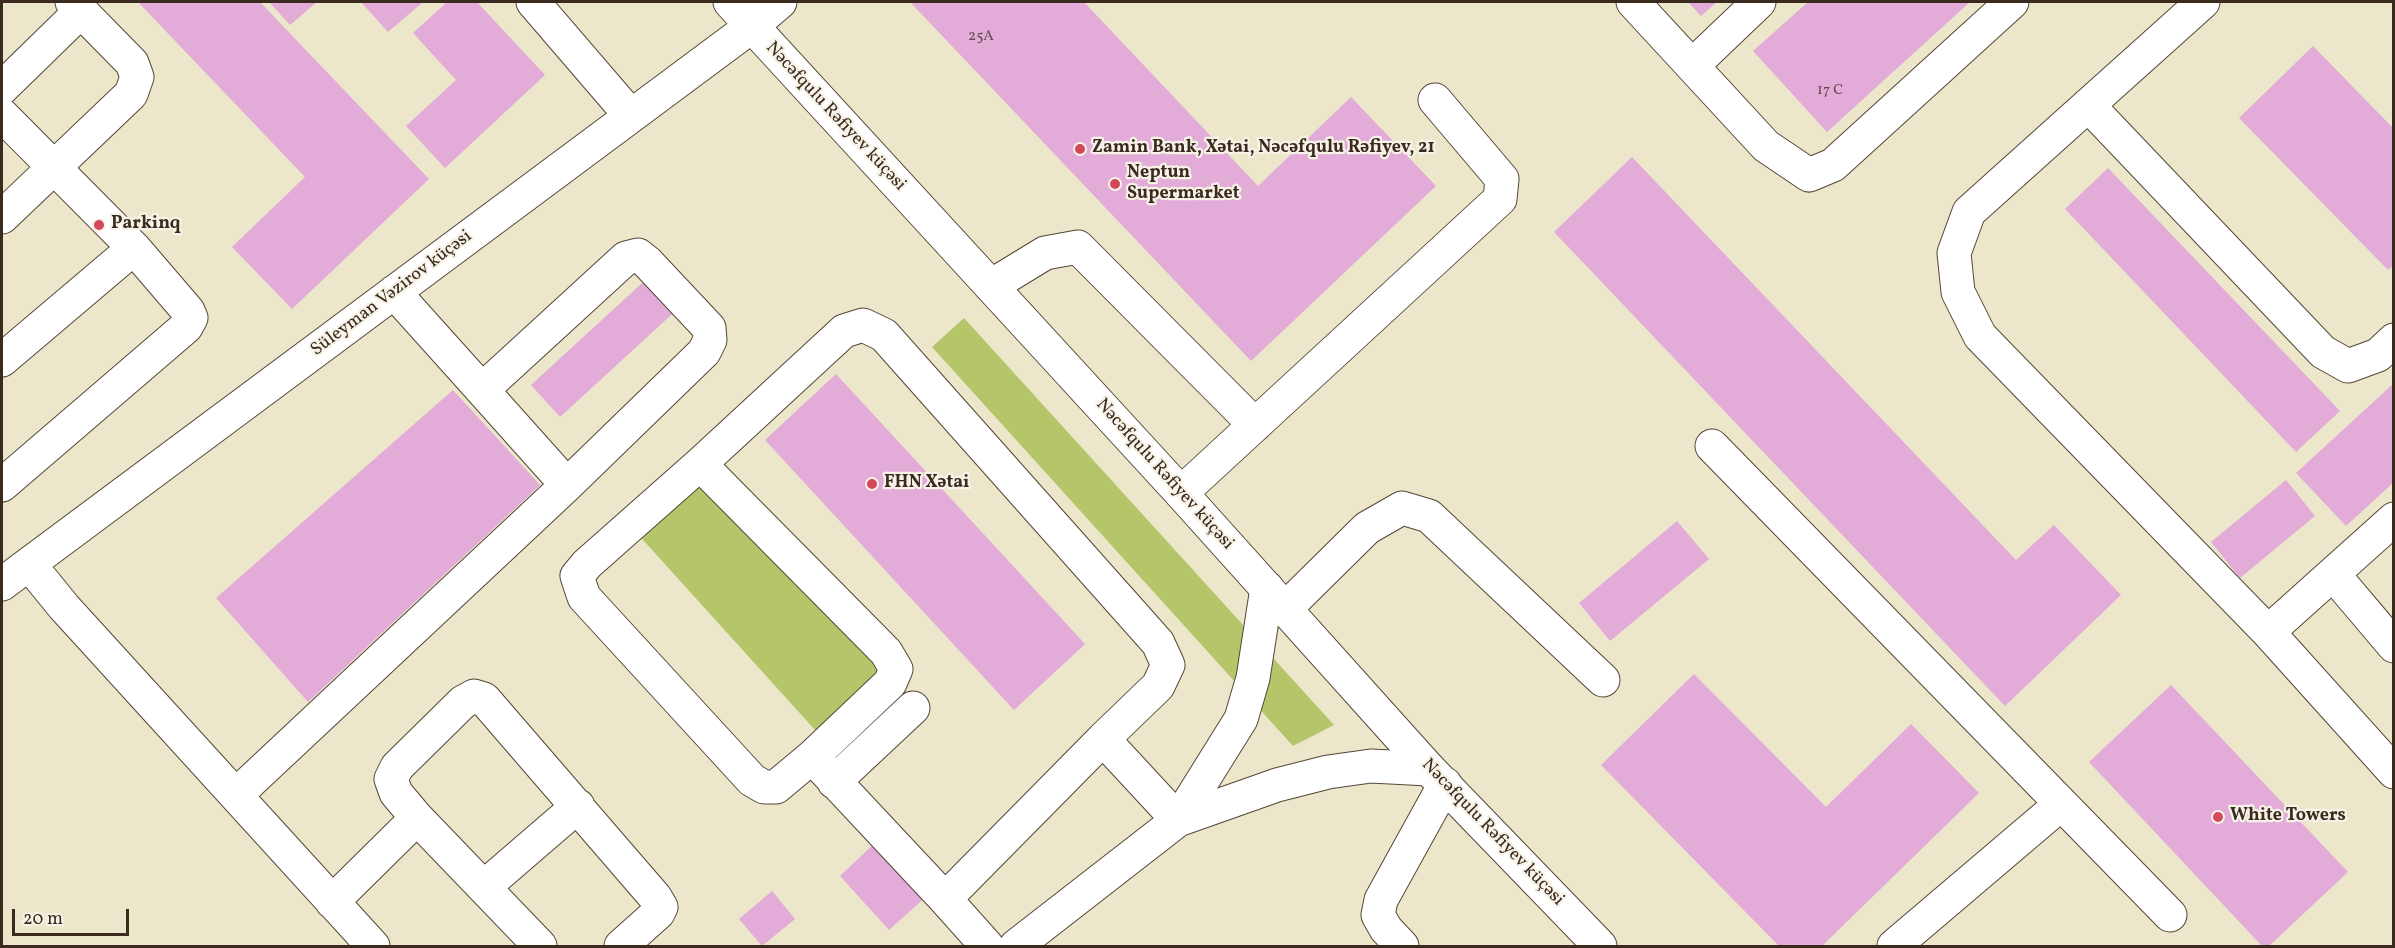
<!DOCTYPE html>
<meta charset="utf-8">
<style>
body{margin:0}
#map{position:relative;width:2395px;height:948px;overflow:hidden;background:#ece6ca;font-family:Vollkorn,serif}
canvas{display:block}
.frame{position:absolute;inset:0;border:3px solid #3b2a1e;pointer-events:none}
.scale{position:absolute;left:12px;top:909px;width:117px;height:27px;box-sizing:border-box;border:3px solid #3b2a1e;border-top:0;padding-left:8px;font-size:18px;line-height:21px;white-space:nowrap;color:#3b2a1e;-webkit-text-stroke:4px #f7f3e8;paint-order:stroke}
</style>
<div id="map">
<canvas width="2395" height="948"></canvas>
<div class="frame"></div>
<div class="scale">20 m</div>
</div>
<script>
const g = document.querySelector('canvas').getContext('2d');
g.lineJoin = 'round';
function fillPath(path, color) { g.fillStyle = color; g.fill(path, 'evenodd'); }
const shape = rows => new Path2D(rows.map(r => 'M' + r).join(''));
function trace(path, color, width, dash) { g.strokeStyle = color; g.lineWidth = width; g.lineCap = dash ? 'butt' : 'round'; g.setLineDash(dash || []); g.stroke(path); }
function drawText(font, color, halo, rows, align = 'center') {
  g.font = font + ' Vollkorn,serif'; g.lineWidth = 4.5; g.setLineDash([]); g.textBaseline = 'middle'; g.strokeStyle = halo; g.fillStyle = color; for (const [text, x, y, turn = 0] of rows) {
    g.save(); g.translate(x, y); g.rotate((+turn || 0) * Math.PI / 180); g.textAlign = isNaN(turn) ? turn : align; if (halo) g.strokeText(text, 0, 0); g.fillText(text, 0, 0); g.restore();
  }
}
const green = shape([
 [964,318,1334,725,1293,746,932,347],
 [713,459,903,670,825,741,634,530]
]);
const building = shape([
 [138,2,260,2,429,179,292,309,232,247,305,177],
 [269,2,317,2,290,25],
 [361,2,423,2,388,32],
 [447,2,477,2,545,75,445,168,406,126,456,80,413,33],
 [910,2,1084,2,1258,186,1351,97,1436,186,1251,361],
 [1688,2,1717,2,1701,16],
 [1808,2,1970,2,1827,132,1753,51],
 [2313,46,2394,129,2394,265,2388,270,2239,118],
 [1632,157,2016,560,2054,525,2121,595,2005,706,1554,232],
 [2108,168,2340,411,2296,452,2065,209],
 [653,273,682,305,560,417,531,385],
 [836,374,1085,644,1014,710,765,440],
 [2394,383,2394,482,2346,526,2296,473],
 [453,390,540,485,308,702,216,598],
 [2286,480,2315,516,2240,578,2211,542],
 [1677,521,1709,559,1610,641,1579,603],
 [1694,674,1826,807,1911,724,1979,793,1822,946,1779,946,1601,765],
 [2171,685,2348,872,2269,946,2262,946,2089,762],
 [878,840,928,895,889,930,840,876],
 [772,891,795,919,762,946,739,919]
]);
const minor = shape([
 [533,2,631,116],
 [1633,2,1766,146,1809,175,1833,165,2012,2],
 [2203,2,1969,212,1954,253,1958,292,1980,336,2268,632,2394,772],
 [1692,66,1759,2],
 [2,88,81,11],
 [2088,105,2323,352,2348,366,2378,355,2394,340],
 [2,115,134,248,188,311,191,318,186,327,2,485],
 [2,217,131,94,137,77,132,63,72,2],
 [991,286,1045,253,1078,247,1255,425],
 [394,292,482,390],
 [2,360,134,248],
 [1712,446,2170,915],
 [700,464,587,564,577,576,584,597,752,780,764,787,776,787,812,757,945,899,1103,739,1158,686,1168,665,1158,643,884,335,863,325,844,331,700,464,886,652,896,669,890,683,812,757],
 [1181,493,1500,199,1502,179,1435,100],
 [29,564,64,607,373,946],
 [2333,574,2394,646],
 [2,584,752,26,780,2],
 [1285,609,1367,528,1402,508,1429,516,1603,680],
 [2268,632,2394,519],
 [1103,739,1178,820],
 [834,782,913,708],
 [236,795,567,485,704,352,710,340,709,328,647,262,638,255,626,258,482,390,567,485],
 [1178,820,1241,719,1253,678,1267,588],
 [484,887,578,806],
 [945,899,987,946],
 [332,902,417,818],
 [540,946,417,818,396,793,391,779,397,767,463,702,474,696,484,699,655,897,661,907,658,913,621,946],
 [1016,946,1178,820,1277,785,1328,772,1371,766,1429,769],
 [1402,946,1386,929,1378,915,1381,900,1445,784],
 [1894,946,2061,804]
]);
const major = shape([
 [730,2,1181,493,1429,769,1600,946]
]);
const markers = [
 [1080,149,6,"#d1495b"],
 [1115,184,6,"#d1495b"],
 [99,225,6,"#d1495b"],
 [872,484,6,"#d1495b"],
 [2218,817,6,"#d1495b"]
];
const numberNames = [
 ["25A",981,37],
 ["17 C",1830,91]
];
const streetNames = [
 ["Nəcəfqulu Rəfiyev küçəsi",835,117,47],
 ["Süleyman Vəzirov küçəsi",392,294,-37],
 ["Nəcəfqulu Rəfiyev küçəsi",1164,475,48],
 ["Nəcəfqulu Rəfiyev küçəsi",1492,833,46]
];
const poiNames = [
 ["Zamin Bank, Xətai, Nəcəfqulu Rəfiyev, 21",1092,149],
 ["Neptun",1127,174],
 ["Supermarket",1127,195],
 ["Parkinq",111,225],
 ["FHN Xətai",884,484],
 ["White Towers",2230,817]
];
fillPath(green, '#b5c66a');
fillPath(building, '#e2abd8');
trace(minor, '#564638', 35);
trace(major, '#564638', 35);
trace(minor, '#fff', 33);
trace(major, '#fff', 33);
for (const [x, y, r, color] of markers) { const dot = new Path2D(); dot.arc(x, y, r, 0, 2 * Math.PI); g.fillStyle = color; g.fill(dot); trace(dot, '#f7f3e8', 2); }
drawText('15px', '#654a4c', null, numberNames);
drawText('18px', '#3b2a1e', '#f7f3e8', streetNames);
drawText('bold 18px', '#3b2a1e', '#f7f3e8', poiNames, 'left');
</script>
